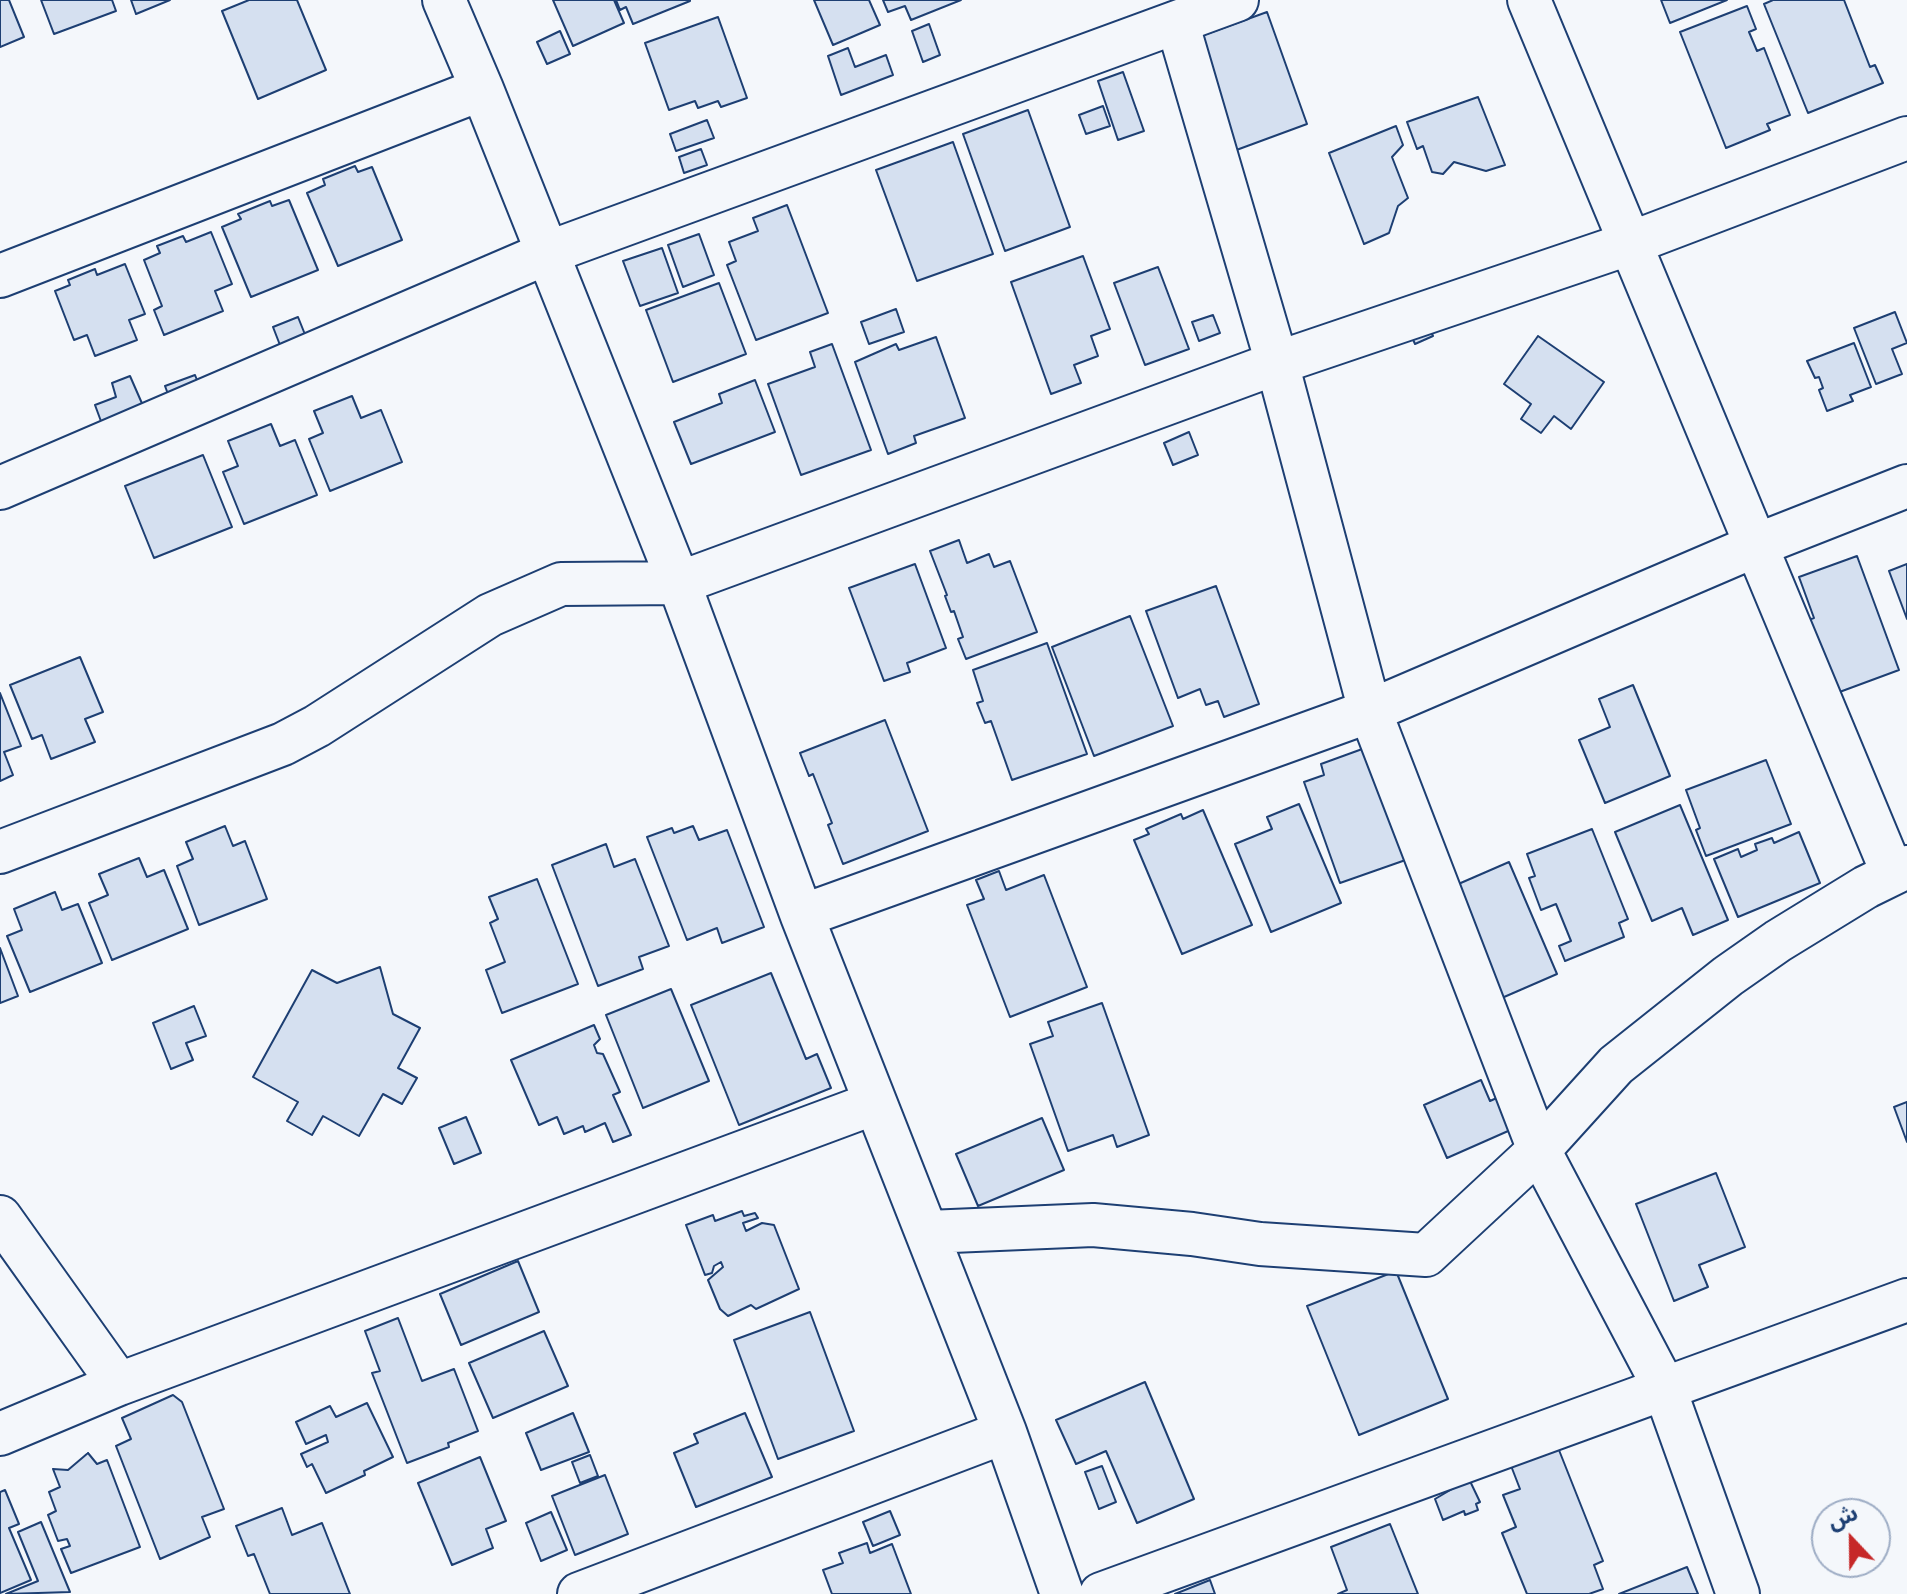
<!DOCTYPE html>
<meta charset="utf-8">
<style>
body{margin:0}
#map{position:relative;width:1907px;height:1594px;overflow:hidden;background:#f4f7fb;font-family:"DM Sans","Noto Sans Arabic",sans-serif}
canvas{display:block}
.north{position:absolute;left:1811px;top:1498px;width:80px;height:80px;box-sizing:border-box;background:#f4f7fb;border:2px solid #9eadc5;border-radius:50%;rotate:338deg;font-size:22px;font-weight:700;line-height:32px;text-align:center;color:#1d3f73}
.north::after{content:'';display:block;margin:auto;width:28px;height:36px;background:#c62828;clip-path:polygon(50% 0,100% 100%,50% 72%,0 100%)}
</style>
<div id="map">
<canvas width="1907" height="1594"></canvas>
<div class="north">ش</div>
</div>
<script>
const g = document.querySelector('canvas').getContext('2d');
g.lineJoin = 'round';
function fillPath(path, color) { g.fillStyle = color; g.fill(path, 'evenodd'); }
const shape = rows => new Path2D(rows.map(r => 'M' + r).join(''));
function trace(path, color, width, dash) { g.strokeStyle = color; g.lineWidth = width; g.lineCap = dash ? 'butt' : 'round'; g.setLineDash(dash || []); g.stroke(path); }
const building = shape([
 [0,0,9,0,24,37,0,47,0,0],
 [41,0,112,0,116,11,54,34,41,0],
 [131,0,170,0,136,14,131,0],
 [249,0,297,0,326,70,258,99,222,11,249,0],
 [553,0,614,0,624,23,573,46,553,0],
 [616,0,690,0,690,1,633,24,626,7,620,10,616,0],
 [814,0,869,0,880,25,833,45,814,0],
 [883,0,961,0,911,20,905,6,888,12,883,0],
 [1661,0,1727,0,1670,23,1661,0],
 [1773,0,1844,0,1870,67,1875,65,1883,83,1808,113,1764,4,1773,0],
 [1747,6,1756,29,1749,32,1757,51,1764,48,1790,115,1767,124,1770,130,1726,148,1680,32,1747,6],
 [1267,12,1307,124,1231,152,1190,40,1267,12],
 [718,17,747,98,721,107,718,101,698,108,695,101,669,110,645,43,718,17],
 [929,24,940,55,923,62,912,31,929,24],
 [560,31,570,54,547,64,537,42,560,31],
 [848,48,855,67,886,55,893,75,841,95,828,56,848,48],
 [1123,72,1144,131,1118,140,1098,81,1123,72],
 [1478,97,1505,165,1486,171,1454,162,1443,174,1432,172,1423,146,1417,149,1407,122,1478,97],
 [1103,106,1110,126,1086,134,1079,115,1103,106],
 [1028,110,1070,227,1005,251,963,134,1028,110],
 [707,120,714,138,676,151,670,134,707,120],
 [1396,126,1403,145,1392,157,1408,198,1398,206,1389,233,1364,244,1329,153,1396,126],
 [953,142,993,254,917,281,876,170,953,142],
 [701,149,707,165,684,173,679,157,701,149],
 [355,166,358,172,372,167,402,240,338,266,307,193,325,185,323,179,355,166],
 [289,200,318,270,251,297,222,227,241,219,238,214,270,201,272,206,289,200],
 [787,205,828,313,756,340,727,265,736,261,729,242,758,231,753,218,787,205],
 [211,232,232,284,215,291,223,311,164,335,154,310,162,306,144,260,160,253,157,246,183,236,186,242,211,232],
 [699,234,714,275,683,287,668,245,699,234],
 [662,248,678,293,640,306,623,261,662,248],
 [1083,256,1110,329,1091,336,1098,356,1074,365,1081,383,1051,394,1011,282,1083,256],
 [125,264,145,314,129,320,137,340,95,356,87,335,74,340,55,291,70,285,68,280,95,269,97,275,125,264],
 [1158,267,1189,349,1145,365,1114,283,1158,267],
 [719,283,746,354,673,382,646,310,719,283],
 [896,309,904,332,869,344,861,322,896,309],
 [1895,312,1907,343,1892,349,1902,374,1876,384,1854,328,1895,312],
 [1213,315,1220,333,1199,341,1192,322,1213,315],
 [298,317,310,347,285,358,273,327,298,317],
 [1425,318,1433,336,1415,344,1407,326,1425,318],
 [1538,336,1604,382,1571,429,1554,416,1541,433,1521,419,1531,404,1504,384,1538,336],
 [936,337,965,418,914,436,916,443,888,454,855,362,896,344,899,350,936,337],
 [1854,343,1871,387,1850,395,1853,401,1827,411,1819,390,1823,388,1819,377,1815,378,1807,361,1854,343],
 [832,344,871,450,801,475,768,384,815,367,810,352,832,344],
 [195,375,201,390,171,402,165,386,195,375],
 [130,376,144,408,102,424,95,405,116,397,112,383,130,376],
 [755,380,775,432,691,464,674,422,722,403,719,394,755,380],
 [352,396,361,418,381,410,402,462,330,491,309,439,323,433,314,411,352,396],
 [271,424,280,446,295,440,317,495,244,524,223,472,238,466,228,441,271,424],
 [1189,432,1198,455,1173,465,1164,443,1189,432],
 [203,455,232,527,154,558,125,486,203,455],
 [959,540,967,563,989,554,994,567,1010,561,1037,632,966,659,958,639,963,637,954,611,951,612,945,596,947,595,930,551,959,540],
 [1857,556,1899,670,1826,697,1799,623,1814,618,1799,577,1857,556],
 [915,564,946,648,907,663,910,672,884,681,849,588,915,564],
 [1907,564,1907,619,1889,571,1907,564],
 [1216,586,1259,704,1224,717,1218,701,1206,705,1200,689,1178,698,1146,611,1216,586],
 [1130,616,1173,726,1094,756,1052,647,1130,616],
 [1047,643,1087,754,1012,780,991,721,985,723,977,703,983,701,973,670,1047,643],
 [80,657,103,712,85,719,95,742,51,759,42,735,32,739,10,685,80,657],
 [1633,685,1670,776,1605,803,1579,740,1610,727,1599,699,1633,685],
 [0,693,21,746,4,752,13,775,0,781,0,693],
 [885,720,928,831,843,864,828,825,832,823,813,774,809,776,800,753,885,720],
 [1376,744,1417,856,1340,883,1304,782,1324,775,1321,764,1376,744],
 [1766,760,1791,824,1706,856,1696,830,1700,828,1686,790,1766,760],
 [1299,804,1341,903,1271,932,1235,844,1272,829,1267,817,1299,804],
 [1680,805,1728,920,1693,935,1682,908,1652,921,1615,832,1680,805],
 [1203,810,1252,925,1182,954,1134,840,1149,834,1146,829,1181,814,1183,819,1203,810],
 [225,826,233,846,245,841,267,899,199,925,177,866,193,859,186,842,225,826],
 [693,826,699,840,727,830,764,927,722,943,717,928,687,940,647,837,672,828,674,833,693,826],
 [1592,829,1628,919,1619,923,1624,937,1565,961,1559,946,1571,941,1556,904,1541,910,1529,878,1535,876,1527,854,1592,829],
 [1799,832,1820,883,1738,917,1714,859,1738,849,1741,857,1757,850,1755,844,1772,838,1774,843,1799,832],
 [606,844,614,867,635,859,669,946,639,957,643,969,598,986,552,865,606,844],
 [139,858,147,877,164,870,188,929,112,960,89,903,108,895,99,874,139,858],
 [1509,862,1557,974,1488,1004,1440,892,1509,862],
 [999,871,1006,890,1044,875,1087,987,1010,1017,967,905,984,899,976,880,999,871],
 [537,879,578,984,502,1013,486,970,505,962,490,923,498,919,489,897,537,879],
 [55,892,62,910,78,904,102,963,30,992,7,936,22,930,14,909,55,892],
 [0,948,18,996,0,1003,0,948],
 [380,967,393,1014,420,1028,398,1068,417,1078,402,1104,383,1094,359,1136,323,1116,312,1135,287,1121,298,1102,253,1077,312,970,337,983,380,967],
 [771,973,806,1059,817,1054,831,1088,739,1125,691,1005,771,973],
 [671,989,709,1081,643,1108,606,1015,671,989],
 [1102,1003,1149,1135,1117,1147,1113,1135,1068,1151,1030,1044,1053,1036,1048,1022,1102,1003],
 [194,1006,206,1036,186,1043,193,1060,171,1069,153,1023,194,1006],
 [594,1025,600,1039,594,1045,597,1053,603,1054,620,1092,613,1095,631,1135,613,1142,605,1123,585,1132,583,1126,564,1134,557,1117,539,1125,511,1060,594,1025],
 [1481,1080,1490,1101,1510,1092,1524,1124,1447,1158,1424,1105,1481,1080],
 [1907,1102,1907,1142,1894,1107,1907,1102],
 [466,1117,481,1153,454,1164,439,1128,466,1117],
 [1042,1118,1064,1170,978,1206,956,1154,1042,1118],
 [1716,1173,1745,1247,1699,1265,1708,1287,1674,1301,1636,1204,1716,1173],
 [742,1211,744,1216,755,1213,758,1218,743,1223,746,1231,762,1223,774,1225,799,1289,756,1309,751,1305,728,1316,720,1309,708,1280,723,1267,721,1262,714,1266,712,1273,705,1275,686,1225,713,1215,715,1221,742,1211],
 [518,1261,539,1312,461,1345,440,1294,518,1261],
 [1396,1271,1448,1399,1359,1435,1307,1306,1396,1271],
 [810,1312,854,1431,778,1459,734,1340,810,1312],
 [398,1318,422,1381,454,1369,478,1431,448,1443,449,1447,407,1463,372,1373,380,1371,365,1331,398,1318],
 [544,1331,568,1386,493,1418,469,1363,544,1331],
 [1145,1382,1194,1499,1137,1523,1106,1451,1076,1464,1056,1420,1145,1382],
 [173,1395,182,1402,224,1509,202,1517,210,1537,160,1559,116,1446,131,1439,122,1418,173,1395],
 [367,1403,393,1457,364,1471,365,1475,326,1493,312,1464,307,1467,301,1454,328,1442,326,1435,306,1444,296,1422,330,1406,336,1417,367,1403],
 [573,1413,589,1452,541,1470,526,1433,573,1413],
 [745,1413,772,1477,696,1507,674,1453,698,1443,694,1434,745,1413],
 [1555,1440,1603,1561,1594,1565,1603,1589,1589,1594,1527,1594,1502,1533,1516,1527,1503,1495,1520,1489,1508,1458,1555,1440],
 [88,1453,97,1464,107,1460,140,1547,71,1573,61,1549,70,1546,67,1539,58,1541,48,1515,56,1511,49,1492,60,1487,53,1469,68,1470,88,1453],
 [590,1455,598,1476,580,1483,572,1462,590,1455],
 [480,1457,506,1521,486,1529,493,1548,452,1565,418,1483,480,1457],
 [1102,1466,1116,1502,1099,1509,1085,1472,1102,1466],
 [605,1475,628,1534,575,1555,552,1496,605,1475],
 [1469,1479,1480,1502,1476,1504,1478,1510,1465,1515,1464,1511,1443,1520,1435,1499,1469,1479],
 [5,1490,19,1524,9,1528,31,1580,0,1593,0,1492,5,1490],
 [282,1508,292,1535,322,1523,350,1594,270,1594,254,1554,248,1556,236,1526,282,1508],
 [890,1511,900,1535,873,1546,863,1522,890,1511],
 [551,1512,567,1550,541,1561,526,1523,551,1512],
 [41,1522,70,1592,6,1594,38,1581,18,1532,41,1522],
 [1390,1524,1418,1594,1338,1594,1347,1590,1331,1547,1390,1524],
 [867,1543,870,1553,892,1544,911,1594,832,1594,823,1570,843,1563,839,1553,867,1543],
 [1687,1567,1698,1594,1619,1594,1687,1567],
 [1210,1580,1215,1594,1175,1594,1210,1580]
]);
const minor = shape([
 [444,0,482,89,679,583,802,916,1005,1432,1062,1594],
 [1529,0,1892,872],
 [1177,22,1277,363,1370,711,1539,1150,1664,1387,1738,1594],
 [0,276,482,89],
 [0,488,547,253,1237,0],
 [0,852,283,744,317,726,490,615,561,584,679,583,1277,363,1631,243,1907,138],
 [802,916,1370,711,1757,545,1907,486],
 [0,1217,119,1384],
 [928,1232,1093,1225,1192,1234,1260,1244,1426,1255,1539,1150,1616,1065,1728,976,1778,941,1866,887,1907,867],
 [0,1434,119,1384,875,1103],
 [579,1594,1005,1432],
 [1101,1594,1907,1300]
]);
fillPath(building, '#d5e0f0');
trace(building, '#1d3f73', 2);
trace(minor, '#1d3f73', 46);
trace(minor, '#f4f7fb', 42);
</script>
